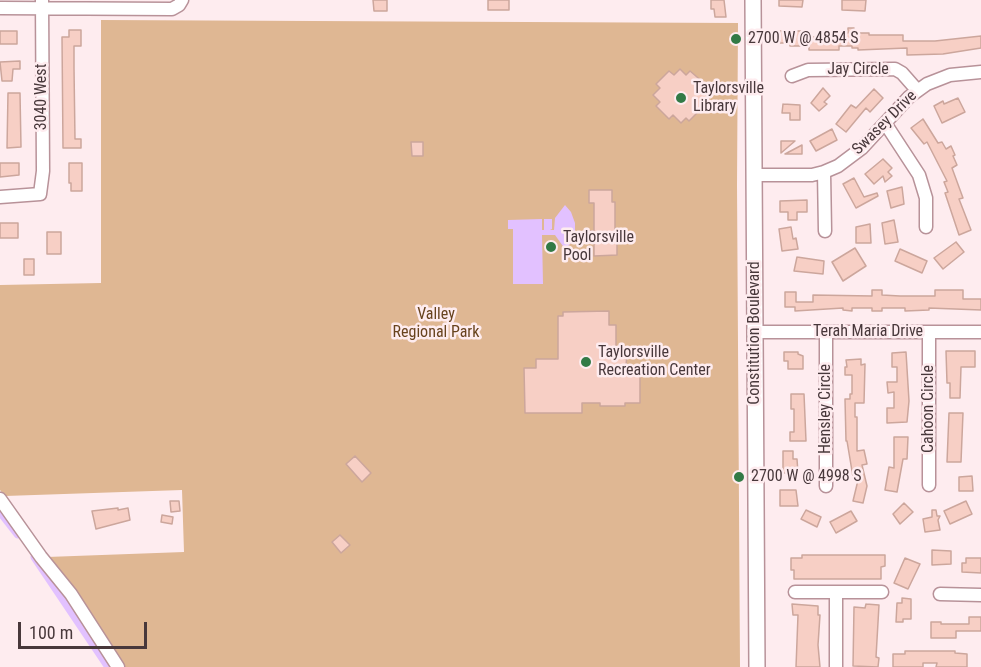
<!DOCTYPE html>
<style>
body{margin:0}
#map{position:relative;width:981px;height:667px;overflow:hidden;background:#feecef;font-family:"Roboto Condensed",sans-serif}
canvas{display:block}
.scale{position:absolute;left:18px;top:622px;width:129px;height:27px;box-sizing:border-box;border:3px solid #48383b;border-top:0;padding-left:8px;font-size:18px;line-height:21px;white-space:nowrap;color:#48383b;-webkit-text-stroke:4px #feecef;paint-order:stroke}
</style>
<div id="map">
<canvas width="981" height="667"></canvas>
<div class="scale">100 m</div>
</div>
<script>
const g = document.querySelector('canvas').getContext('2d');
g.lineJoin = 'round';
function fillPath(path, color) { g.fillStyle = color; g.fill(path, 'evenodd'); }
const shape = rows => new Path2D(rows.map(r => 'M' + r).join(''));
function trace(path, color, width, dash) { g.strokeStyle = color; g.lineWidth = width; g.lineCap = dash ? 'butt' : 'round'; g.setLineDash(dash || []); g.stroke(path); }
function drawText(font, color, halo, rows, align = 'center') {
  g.font = font + ' "Roboto Condensed",sans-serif'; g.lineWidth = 5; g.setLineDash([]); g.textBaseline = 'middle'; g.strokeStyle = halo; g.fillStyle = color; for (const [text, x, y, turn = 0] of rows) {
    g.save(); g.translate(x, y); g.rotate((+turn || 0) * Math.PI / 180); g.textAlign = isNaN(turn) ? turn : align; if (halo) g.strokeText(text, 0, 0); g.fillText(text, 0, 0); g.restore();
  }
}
const green = shape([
 [101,20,738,23,737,185,740,667,125,667,84,603,47,557,184,552,182,490,5,496,0,490,0,285,101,283]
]);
const water = shape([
 [565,205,571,212,575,223,575,231,571,243,565,249,555,235,542,235,543,284,513,284,513,229,508,229,508,220,542,219,542,230,544,230,544,219,552,219,552,229,550,230,554,230,555,218]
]);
const canal = shape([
 [0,511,18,534],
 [35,557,109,667]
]);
const building = shape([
 [373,0,387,0,387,11,374,11,373,0],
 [488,0,509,0,509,10,488,10,488,0],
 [711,0,724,0,726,17,715,17,714,9,711,9,711,0],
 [779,0,803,0,802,7,779,6,779,0],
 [842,0,866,0,865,11,842,10,842,0],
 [848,28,854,28,854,33,869,33,869,35,903,35,903,41,935,41,981,36,981,48,943,54,907,55,907,48,858,50,858,48,852,48,852,46,839,46,839,50,809,50,809,46,790,46,790,43,780,43,780,31,801,31,801,37,843,37,843,33,848,33,848,28],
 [69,30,81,30,81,46,74,46,74,68,75,139,81,139,81,148,63,148,62,37,69,37,69,30],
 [0,31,17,31,17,44,0,44,0,31],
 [20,61,20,69,13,69,12,81,2,81,0,62,20,61],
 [680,69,686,75,690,71,704,83,700,87,709,95,703,101,706,104,689,121,686,118,681,123,673,115,669,119,656,106,660,102,653,95,660,88,656,84,669,71,674,75,680,69],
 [823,88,830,96,824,102,827,104,819,111,811,103,823,88],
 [874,89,883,98,870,112,866,108,846,132,836,124,851,105,856,108,874,89],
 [8,93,20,93,21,147,7,148,8,93],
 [958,98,965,112,942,123,934,106,943,101,944,104,958,98],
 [783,104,800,105,800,120,790,120,790,113,782,113,783,104],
 [923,119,938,143,942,142,946,149,951,146,955,155,953,156,957,165,952,168,963,198,959,199,971,230,959,235,945,193,948,192,944,182,947,181,927,142,924,144,911,128,923,119],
 [832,129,837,140,816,151,810,141,832,129],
 [781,141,795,141,781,153,781,141],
 [411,142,423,142,423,156,412,156,411,142],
 [802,145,802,154,785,154,802,145],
 [883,159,892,168,888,172,892,176,885,182,883,176,874,184,865,174,883,159],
 [0,163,19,163,19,175,0,177,0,163],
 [69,163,82,163,82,191,71,191,71,183,69,183,69,163],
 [854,178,864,197,877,193,878,196,856,208,843,184,854,178],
 [902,187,904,204,891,208,887,191,902,187],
 [589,190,612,190,612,202,615,202,615,230,621,230,622,239,617,239,617,255,594,256,594,239,589,239,589,231,594,231,594,203,589,203,589,190],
 [807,200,807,212,797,212,797,220,788,220,788,212,780,212,780,201,807,200],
 [894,220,898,242,885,244,882,223,894,220],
 [0,223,18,223,18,238,0,238,0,223],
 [870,224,871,243,856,243,856,227,870,224],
 [791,227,793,239,796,238,798,249,782,251,779,229,791,227],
 [47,232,61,232,61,254,47,254,47,232],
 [956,242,964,252,943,269,934,258,956,242],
 [855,248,866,266,843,281,832,262,855,248],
 [900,249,927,261,922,273,895,261,900,249],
 [797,257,824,261,823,274,794,271,797,257],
 [24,259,34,259,34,275,24,275,24,259],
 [872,290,882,290,882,295,900,296,935,296,935,290,963,290,963,299,981,299,981,310,929,308,929,310,905,311,905,308,882,308,882,311,872,311,872,308,852,308,852,311,843,310,843,308,795,311,795,307,785,307,785,292,796,292,796,302,813,302,813,295,872,296,872,290],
 [609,311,609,325,616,325,616,351,627,351,626,367,640,367,640,403,625,403,625,406,600,406,600,403,582,403,582,413,525,413,524,368,536,368,536,359,558,359,558,316,563,316,563,312,609,311],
 [946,351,975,351,975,367,961,367,960,398,950,398,950,383,947,383,946,351],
 [784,352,798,352,798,354,803,356,803,369,788,369,788,361,784,361,784,352],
 [906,352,909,401,907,422,887,423,887,408,894,408,894,392,888,393,887,382,897,382,897,367,892,367,892,353,906,352],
 [861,359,861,365,865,364,864,403,855,403,855,417,857,417,857,451,864,450,867,464,862,465,867,486,863,503,853,501,859,476,853,477,847,441,846,441,845,399,850,399,850,394,852,394,852,375,845,375,845,367,847,367,846,360,861,359],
 [791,394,804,394,806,441,790,441,790,432,794,432,794,409,791,409,791,394],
 [949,413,963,413,961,462,947,462,949,413],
 [894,437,908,437,907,459,903,459,897,492,885,490,889,467,894,468,894,437],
 [783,451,793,451,793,459,797,459,798,473,783,473,783,451],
 [355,456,371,473,362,482,346,464,355,456],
 [972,476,973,491,959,491,959,477,972,476],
 [780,490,796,490,798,506,780,506,780,490],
 [170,501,179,501,180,511,171,512,170,501],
 [966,501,972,514,950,524,944,511,966,501],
 [904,503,913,512,900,524,893,514,904,503],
 [118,508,118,510,128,508,130,520,96,529,92,511,118,508],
 [806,510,821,517,817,527,801,519,806,510],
 [932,510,936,510,937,516,940,516,938,520,940,530,925,532,923,519,932,517,932,510],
 [851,511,857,521,836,533,830,522,851,511],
 [162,515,173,517,172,524,161,522,162,515],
 [340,535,350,545,341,553,332,542,340,535],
 [932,550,951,551,951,564,932,565,932,550],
 [802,555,885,555,885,566,881,567,881,579,794,579,794,570,791,570,791,558,802,558,802,555],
 [905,558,920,564,908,589,894,583,905,558],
 [966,558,981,558,981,573,962,572,962,563,966,563,966,558],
 [902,598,911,599,911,619,903,619,903,622,896,622,897,603,902,603,902,598],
 [792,604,818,606,818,615,820,615,818,645,820,667,796,667,798,615,793,615,792,604],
 [866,604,879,605,876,657,879,658,878,667,853,666,854,607,865,608,866,604],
 [969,617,981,617,981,631,956,631,956,638,931,638,931,622,941,622,941,624,969,624,969,617],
 [905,651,955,651,955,653,967,654,967,667,936,667,937,663,923,663,923,667,893,667,893,654,905,654,905,651]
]);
const minor = shape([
 [0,8,172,9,179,5,182,0],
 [792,76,808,70,895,69,902,73,917,90],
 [885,123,919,175,926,198,926,227],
 [824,172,825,231],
 [754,175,812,175,824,172,838,166,862,148,909,97,927,84,950,75,981,72],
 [0,197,40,194,43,171,42,0],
 [755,332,981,332],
 [826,332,826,486],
 [929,332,929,485],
 [0,499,41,557,71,594,118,667],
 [795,592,882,592],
 [940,594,981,595],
 [836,667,836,592]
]);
const major = shape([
 [753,0,757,667]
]);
const markers = [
 [736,39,6,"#327a46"],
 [681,98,6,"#327a46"],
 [551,247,6,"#327a46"],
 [586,362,6,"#327a46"],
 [739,477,6,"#327a46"]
];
const poiNames = [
 ["2700 W @ 4854 S",748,39],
 ["Taylorsville",693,89],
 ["Library",693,107],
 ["Taylorsville",563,238],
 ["Pool",563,256],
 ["Taylorsville",598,353],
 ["Recreation Center",598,371],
 ["2700 W @ 4998 S",751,477]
];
const streetNames = [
 ["Jay Circle",858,70],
 ["3040 West",42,97,-90],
 ["Swasey Drive",885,123,-45],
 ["Terah Maria Drive",868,332],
 ["Constitution Boulevard",755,333,-90],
 ["Hensley Circle",826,409,-90],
 ["Cahoon Circle",929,409,-90]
];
const parkNames = [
 ["Valley",436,315],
 ["Regional Park",436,333]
];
fillPath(green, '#dfb793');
fillPath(water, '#e2c1ff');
trace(canal, '#e2c1ff', 9);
fillPath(building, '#f7cfc5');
trace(building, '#cca69c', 1.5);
trace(minor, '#b89299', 15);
trace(major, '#b89299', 18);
trace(minor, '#fff', 12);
trace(major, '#fff', 15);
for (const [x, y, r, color] of markers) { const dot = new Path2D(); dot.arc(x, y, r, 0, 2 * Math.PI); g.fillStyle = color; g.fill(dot); trace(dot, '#feecef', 2); }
drawText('16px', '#48383b', '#feecef', poiNames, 'left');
drawText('16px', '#48383b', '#feecef', streetNames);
drawText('16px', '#68431e', '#feecef', parkNames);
</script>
